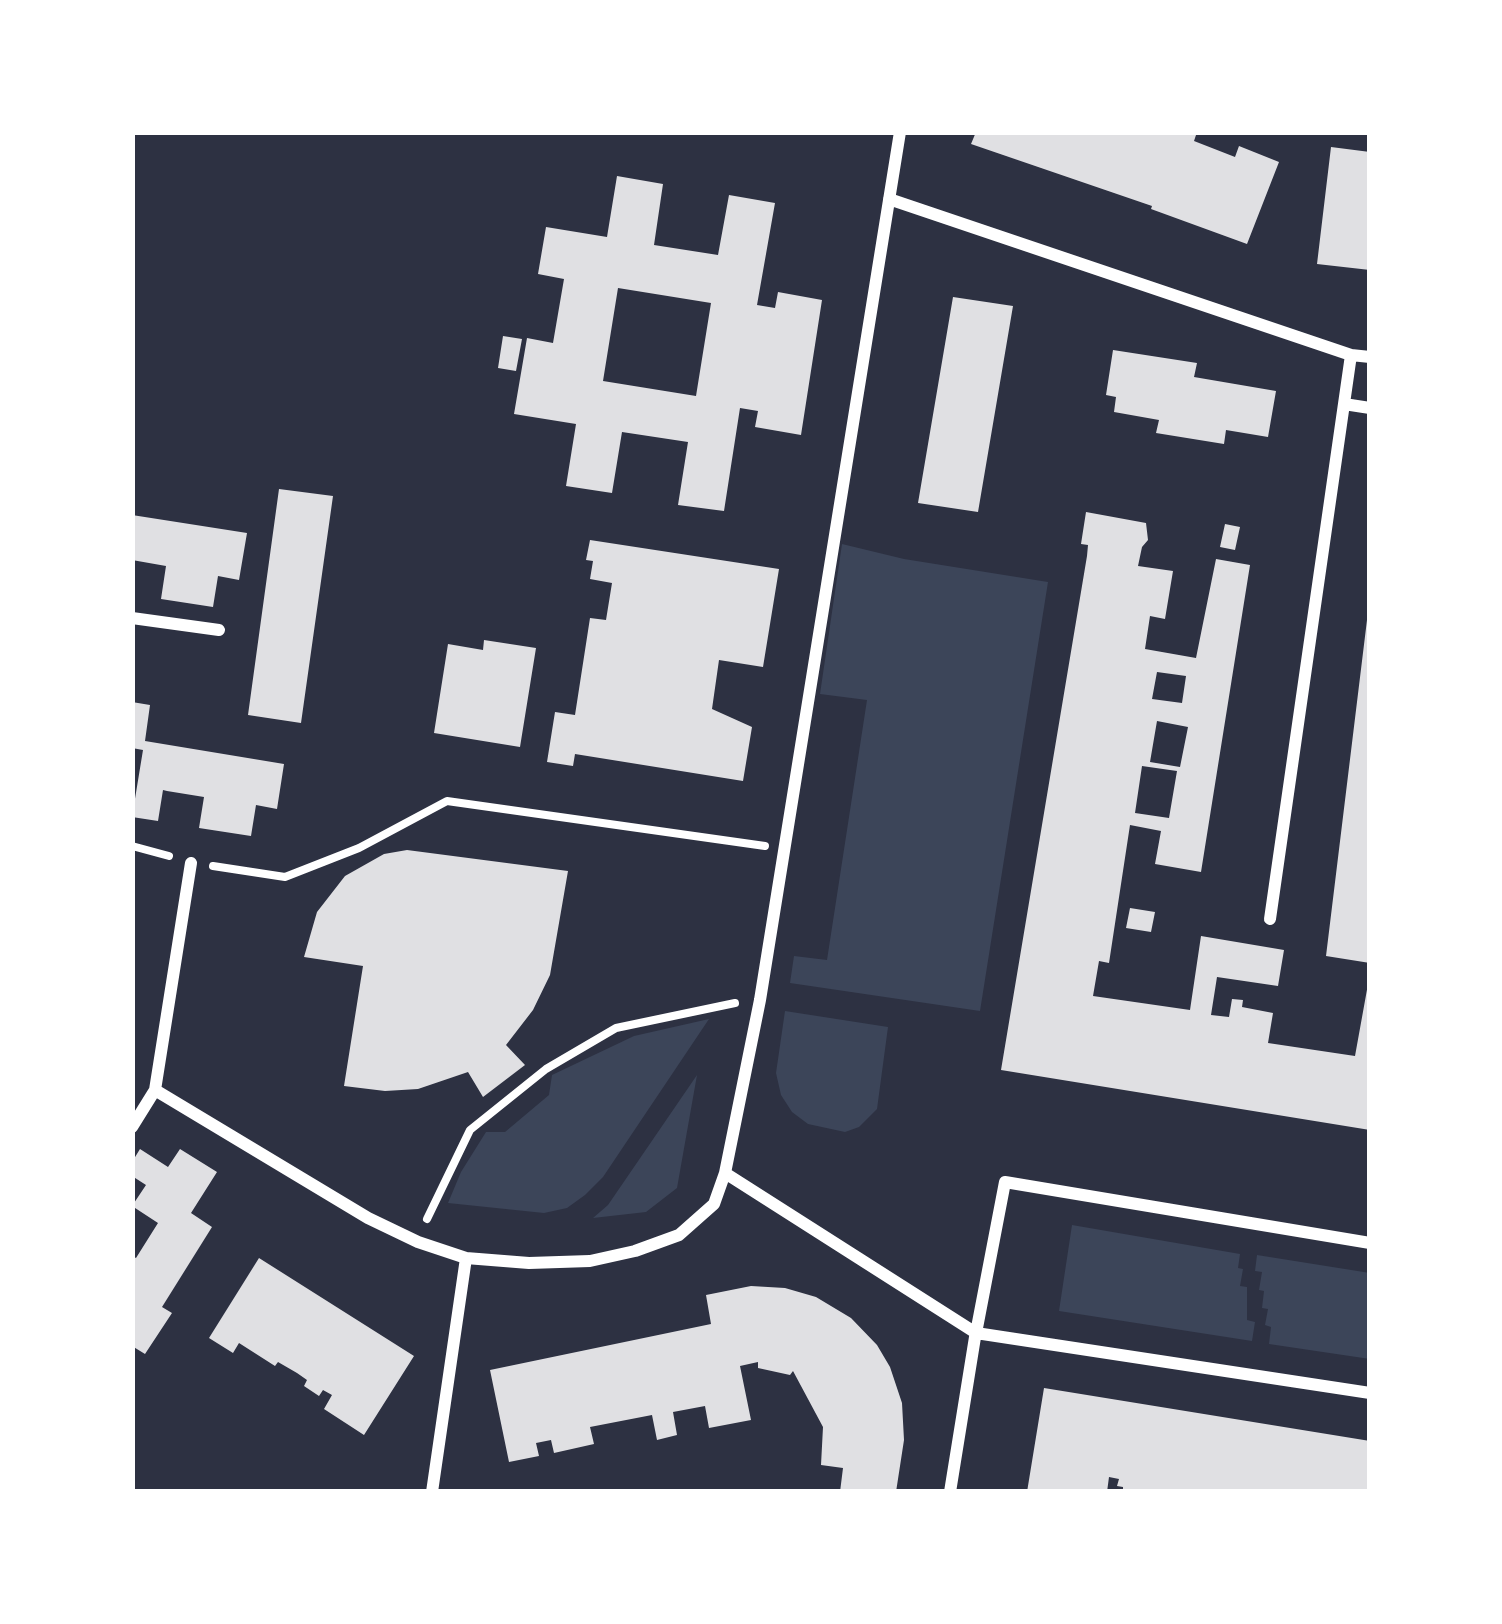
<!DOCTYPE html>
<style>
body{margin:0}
#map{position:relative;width:1502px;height:1624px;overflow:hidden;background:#2d3142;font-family:Barlow,sans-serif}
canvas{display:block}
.frame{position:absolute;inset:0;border:135px solid #fff;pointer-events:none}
</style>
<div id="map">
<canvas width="1502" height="1624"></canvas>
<div class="frame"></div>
</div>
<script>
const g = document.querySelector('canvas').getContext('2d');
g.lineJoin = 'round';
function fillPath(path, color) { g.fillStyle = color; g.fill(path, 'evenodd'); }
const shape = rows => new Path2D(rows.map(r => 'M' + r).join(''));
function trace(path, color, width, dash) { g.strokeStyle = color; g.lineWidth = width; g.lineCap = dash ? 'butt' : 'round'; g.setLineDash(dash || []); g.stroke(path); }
const green = shape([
 [842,544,904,559,1048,582,980,1011,790,983,794,956,827,960,867,700,820,694],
 [785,1011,888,1027,877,1109,859,1127,845,1132,808,1124,792,1112,781,1095,776,1073],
 [709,1019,603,1177,585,1195,567,1208,544,1213,448,1203,461,1172,486,1132,505,1132,549,1095,552,1075,634,1036],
 [697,1075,677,1188,646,1212,593,1218,608,1205],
 [1072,1225,1240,1254,1238,1268,1243,1269,1240,1286,1247,1287,1247,1320,1255,1322,1252,1341,1059,1311],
 [1257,1255,1370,1273,1370,1359,1269,1344,1271,1327,1265,1325,1268,1309,1262,1308,1264,1291,1259,1290,1262,1272,1255,1271]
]);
const building = shape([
 [976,132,1197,132,1194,141,1235,157,1239,146,1279,162,1247,244,1151,209,1152,206,971,144],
 [1331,147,1370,152,1370,270,1317,264],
 [617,176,663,184,654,245,718,255,729,195,775,203,757,305,775,308,778,292,822,300,801,435,755,427,758,411,740,408,724,511,678,505,688,442,622,432,612,493,566,486,576,424,514,414,527,338,553,343,564,279,538,274,546,227,607,237],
 [618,288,711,303,696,396,603,381],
 [953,297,1013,306,978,512,918,503],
 [503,336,522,339,516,371,498,368],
 [1113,350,1197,363,1194,377,1276,391,1268,437,1226,430,1224,444,1156,433,1159,420,1114,412,1116,397,1106,395],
 [279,489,333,496,301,723,248,715],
 [1086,512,1146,523,1148,540,1142,547,1138,566,1173,571,1165,619,1150,616,1145,649,1196,658,1216,559,1250,565,1201,872,1155,864,1161,831,1130,825,1109,963,1099,961,1093,996,1190,1010,1201,936,1284,950,1278,986,1217,977,1211,1015,1229,1017,1232,999,1243,1000,1242,1007,1273,1013,1268,1043,1355,1056,1370,973,1370,1130,1001,1070,1087,556,1088,545,1081,544],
 [1157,672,1186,676,1182,703,1152,699],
 [1157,721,1188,727,1180,767,1150,762],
 [1142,766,1177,771,1169,818,1135,813],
 [132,515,247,533,239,580,218,576,213,607,161,599,166,566,132,560],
 [1225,524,1240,527,1235,550,1220,547],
 [590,540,779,569,763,667,719,660,712,709,752,727,743,781,575,754,573,766,547,762,555,712,575,715,590,618,606,620,612,583,590,579,593,561,586,560],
 [1367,620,1370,621,1370,963,1326,956],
 [484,640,536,648,520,747,434,733,448,644,483,650],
 [132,702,150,705,145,741,284,764,277,809,256,805,251,836,199,828,204,797,167,791,163,790,158,821,132,817,143,750,132,748],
 [407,850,568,871,550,975,533,1010,506,1045,525,1065,483,1097,468,1072,418,1089,385,1091,344,1086,363,966,304,957,317,912,345,876,384,854],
 [1130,908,1155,912,1151,932,1126,928],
 [140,1149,168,1167,180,1149,217,1172,191,1213,212,1227,162,1307,172,1313,145,1354,132,1346,132,1256,136,1258,158,1223,132,1206,146,1185,132,1176,132,1162],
 [259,1258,414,1356,364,1435,324,1409,332,1395,323,1390,319,1396,304,1386,307,1380,297,1373,278,1362,275,1366,239,1343,233,1353,209,1338],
 [751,1286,785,1288,816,1297,851,1318,877,1345,890,1367,902,1403,904,1440,896,1492,840,1492,843,1468,821,1465,823,1427,793,1371,790,1375,758,1368,758,1362,740,1366,751,1420,709,1428,705,1406,673,1412,677,1435,657,1440,652,1415,590,1427,594,1444,554,1453,551,1440,536,1443,539,1456,509,1462,490,1370,711,1324,706,1295],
 [1044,1388,1370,1441,1370,1492,1123,1492,1123,1487,1117,1486,1119,1479,1109,1477,1107,1492,1027,1492]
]);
const path = shape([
 [132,846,169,856],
 [213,866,285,877,359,848,447,801,765,846],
 [427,1219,470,1130,546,1069,616,1028,735,1003]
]);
const minor = shape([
 [889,199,1351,355,1370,357],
 [1344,404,1370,408],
 [132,618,219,630],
 [1270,919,1351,355],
 [155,1090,368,1218,418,1242,466,1258,529,1263,590,1261,635,1251,679,1235,714,1204,725,1173,976,1333,1005,1182],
 [132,1127,155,1090,191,863],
 [725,1173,760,1000,900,132],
 [1005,1182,1370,1243],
 [976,1333,1370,1393],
 [432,1492,466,1258],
 [950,1492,976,1331]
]);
fillPath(green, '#3c4559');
fillPath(building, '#e0e0e3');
trace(path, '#fff', 8);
trace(minor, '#fff', 12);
</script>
